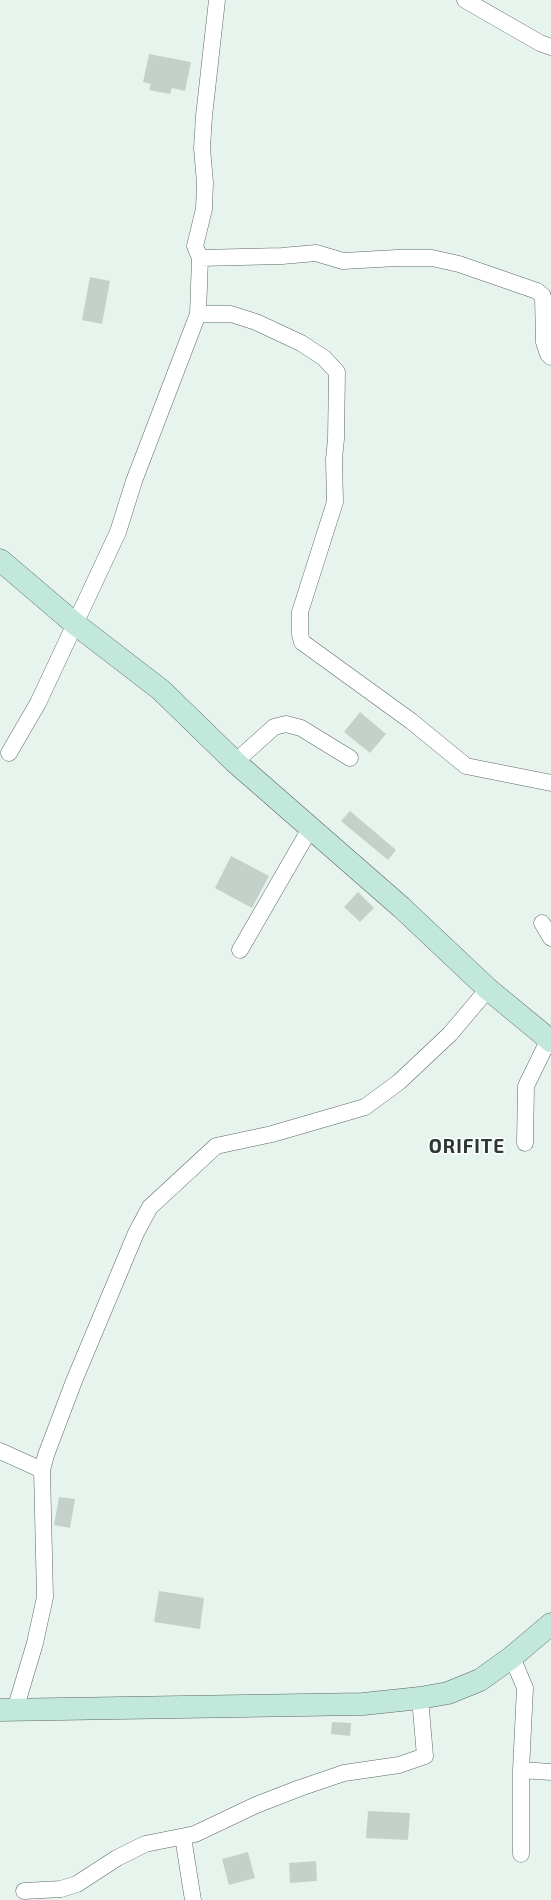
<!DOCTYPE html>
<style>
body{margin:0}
canvas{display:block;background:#e6f4ed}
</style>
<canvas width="551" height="1900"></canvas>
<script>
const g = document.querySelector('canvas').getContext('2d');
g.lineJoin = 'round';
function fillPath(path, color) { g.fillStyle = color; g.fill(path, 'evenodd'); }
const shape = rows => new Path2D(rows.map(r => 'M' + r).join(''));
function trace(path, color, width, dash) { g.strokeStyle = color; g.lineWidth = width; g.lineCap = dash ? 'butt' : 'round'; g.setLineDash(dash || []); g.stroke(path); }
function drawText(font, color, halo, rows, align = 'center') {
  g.font = font + ' "Exo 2",sans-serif'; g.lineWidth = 3; g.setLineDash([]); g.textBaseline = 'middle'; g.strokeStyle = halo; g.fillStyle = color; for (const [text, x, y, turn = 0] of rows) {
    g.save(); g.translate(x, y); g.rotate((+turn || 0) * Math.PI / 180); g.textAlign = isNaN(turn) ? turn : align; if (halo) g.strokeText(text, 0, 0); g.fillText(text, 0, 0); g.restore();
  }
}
const building = shape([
 [149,54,191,62,185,91,172,88,170,94,149,90,151,84,143,82],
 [90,277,110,281,102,324,82,320],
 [360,712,386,734,370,753,344,732],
 [350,811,396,850,388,860,341,821],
 [231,856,269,876,252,908,215,888],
 [358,892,374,908,360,922,344,907],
 [59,1497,75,1499,70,1528,54,1525],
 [159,1591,204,1598,200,1629,154,1622],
 [332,1722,351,1723,350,1736,331,1734],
 [368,1811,410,1813,408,1840,366,1838],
 [248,1852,255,1878,229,1885,222,1859],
 [316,1861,317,1881,290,1883,289,1863]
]);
const street = shape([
 [465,0,540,43,551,47],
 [200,258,282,256,316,253,343,261,397,258,432,258,459,264,537,291,543,296,544,342,548,354,551,357],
 [198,314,231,314,256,322,301,343,324,358,337,372,336,439,334,459,335,502,300,612,300,634,302,642,411,721,466,766,551,783],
 [9,753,38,703,118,532,134,481,198,314,200,258,195,246,204,209,205,183,202,148,204,116,217,0],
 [235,762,274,727,286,724,301,728,350,758],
 [542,923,551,938],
 [240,950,311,827],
 [525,1143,526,1086,549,1039],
 [0,1451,42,1470],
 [512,1657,525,1688,521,1770,521,1854],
 [15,1710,35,1643,45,1597,42,1470,46,1455,74,1381,136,1233,150,1207,216,1146,272,1134,365,1107,399,1082,450,1034,488,989],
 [521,1770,551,1772],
 [183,1837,193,1900],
 [24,1891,61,1889,77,1884,117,1858,145,1844,195,1834,256,1805,300,1788,344,1773,399,1765,425,1756,420,1698]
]);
const secondary = shape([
 [0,560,74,623,161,690,235,762,401,907,488,989,551,1041],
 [0,1710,363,1704,420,1698,448,1693,480,1680,512,1657,551,1624]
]);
const districtNames = [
 ["ORIFITE",467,1147]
];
fillPath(building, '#c3d1ca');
trace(street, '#5d6963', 17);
trace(secondary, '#5d6963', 23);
trace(street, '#fff', 16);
trace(secondary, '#c1e8da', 22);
g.letterSpacing = '1px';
drawText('bold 19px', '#2d3833', '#fff', districtNames);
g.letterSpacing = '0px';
</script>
